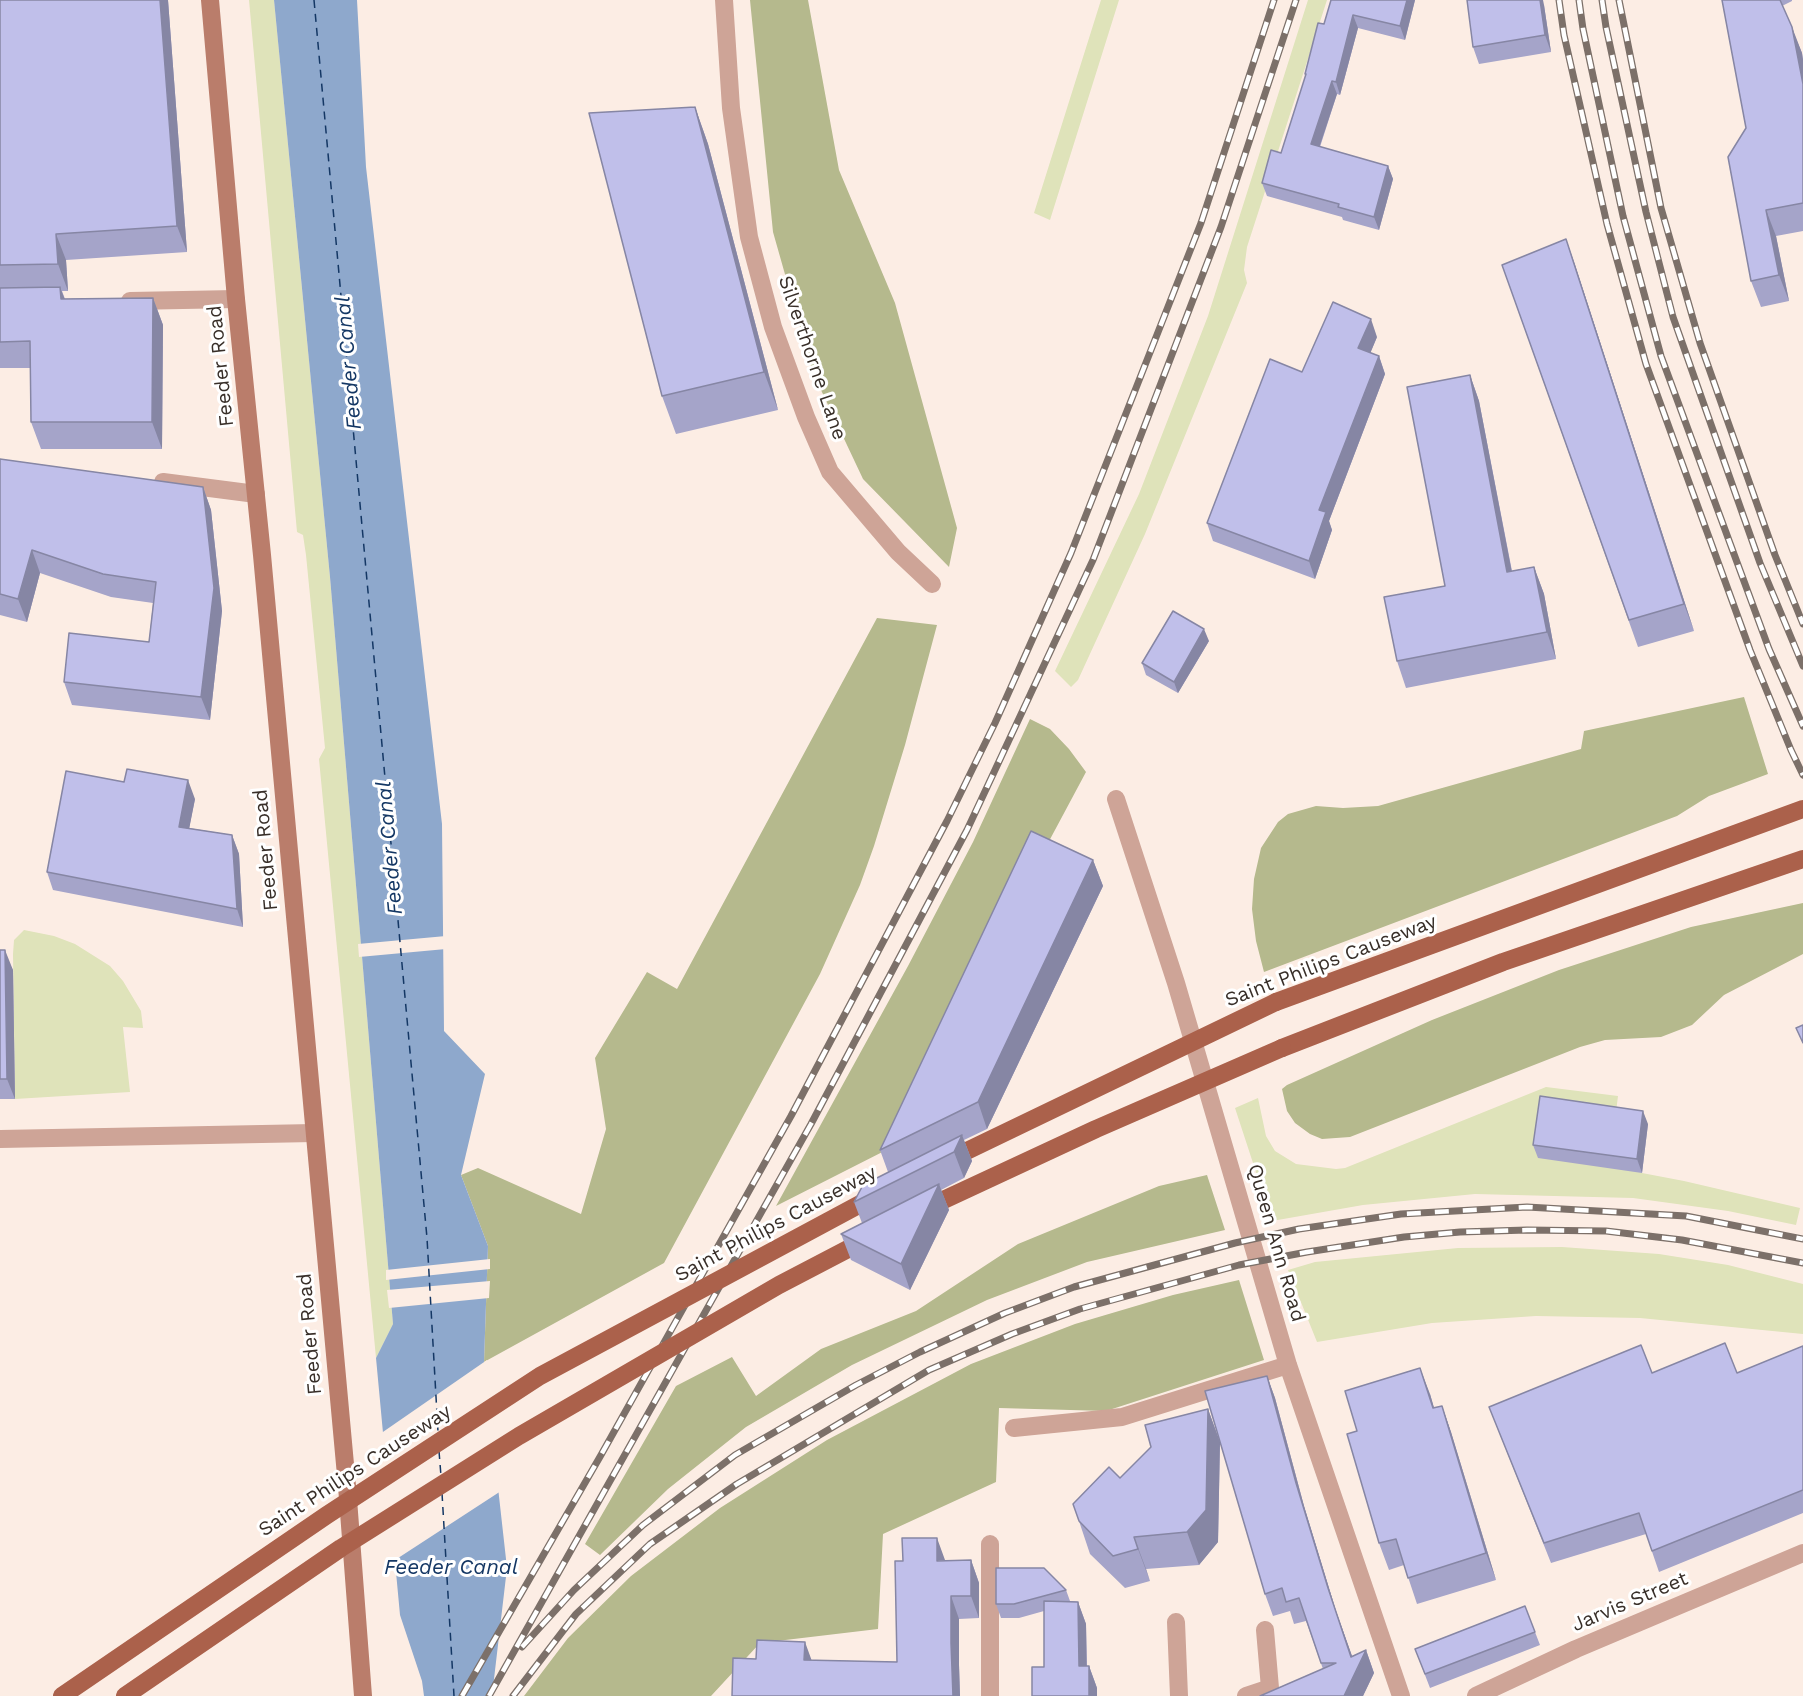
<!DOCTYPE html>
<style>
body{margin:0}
canvas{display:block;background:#fcede4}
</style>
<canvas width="1803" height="1696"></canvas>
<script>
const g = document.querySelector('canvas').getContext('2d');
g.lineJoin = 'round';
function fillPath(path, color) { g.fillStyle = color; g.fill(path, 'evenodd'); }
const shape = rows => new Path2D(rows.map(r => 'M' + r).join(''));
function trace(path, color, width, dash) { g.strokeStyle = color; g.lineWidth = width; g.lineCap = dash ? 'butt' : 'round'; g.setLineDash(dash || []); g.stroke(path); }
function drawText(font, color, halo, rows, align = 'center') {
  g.font = font + ' "Work Sans",sans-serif'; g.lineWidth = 6; g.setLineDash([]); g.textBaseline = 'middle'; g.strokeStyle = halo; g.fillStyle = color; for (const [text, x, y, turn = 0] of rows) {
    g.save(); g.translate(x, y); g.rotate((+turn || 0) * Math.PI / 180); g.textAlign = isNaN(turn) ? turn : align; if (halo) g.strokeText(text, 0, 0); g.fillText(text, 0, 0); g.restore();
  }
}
const green = shape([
 [249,0,274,0,330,577,393,1324,376,1358,319,759,325,748,306,555,303,535,297,532],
 [1101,0,1119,0,1050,220,1034,213],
 [1308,0,1327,0,1247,247,1244,270,1247,283,1145,534,1078,680,1071,687,1055,671,1139,494,1208,316],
 [24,930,54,936,75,944,110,966,123,981,141,1011,143,1028,123,1027,130,1092,15,1099,13,954,14,940],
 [1546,1087,1618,1096,1615,1120,1642,1173,1684,1181,1800,1208,1796,1225,1728,1211,1633,1198,1475,1194,1363,1205,1272,1221,1235,1108,1258,1098,1266,1136,1275,1151,1296,1164,1336,1169,1345,1168],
 [1562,1247,1659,1254,1728,1265,1803,1284,1803,1334,1640,1318,1536,1316,1432,1323,1317,1342,1288,1270,1315,1262,1458,1248]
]);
const forest = shape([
 [750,0,808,0,839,170,895,303,957,528,949,567,863,479,813,373,773,232],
 [877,618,937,625,905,745,874,846,860,885,820,974,664,1263,484,1362,488,1246,461,1175,478,1168,581,1214,606,1129,595,1058,647,972,677,989],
 [1744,697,1768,774,1709,796,1677,816,1264,972,1256,941,1252,909,1254,879,1261,848,1278,822,1288,814,1316,806,1343,808,1378,806,1581,749,1584,731],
 [1030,719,1050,729,1069,749,1086,772,1040,858,908,1139,776,1206,908,966,973,842],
 [1803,903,1803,954,1724,995,1692,1025,1661,1037,1605,1040,1580,1047,1350,1137,1322,1139,1310,1134,1295,1123,1287,1111,1282,1089,1287,1085,1432,1020,1559,970,1691,927],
 [1207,1175,1225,1230,1087,1262,987,1300,852,1365,746,1427,668,1489,600,1555,585,1544,676,1386,732,1357,756,1396,821,1349,916,1311,1018,1244,1159,1186],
 [1239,1280,1264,1360,1106,1411,999,1408,996,1482,883,1534,878,1629,760,1643,711,1696,524,1696,568,1638,631,1576,720,1508,827,1440,971,1364,1075,1324,1173,1295]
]);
const water = shape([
 [274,0,357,0,366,167,442,824,444,1031,485,1074,461,1175,488,1246,484,1362,507,1568,492,1696,424,1696,422,1681,400,1615,376,1358,393,1324,330,577]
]);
const pier = shape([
 [446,936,446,949,359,957,358,944],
 [490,1259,490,1269,386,1280,386,1270],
 [490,1281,489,1298,389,1308,387,1290],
 [487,1360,501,1491,392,1562,380,1434]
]);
const ferry = shape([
 [314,0,427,1238,438,1432],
 [439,1451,441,1476],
 [442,1493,454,1696]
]);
const street = shape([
 [724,0,731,108,749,237,773,327,806,417,830,472,898,552,932,584],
 [130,301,236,299],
 [163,482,256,494],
 [1116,799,1176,983,1288,1365,1401,1696],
 [0,1139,314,1133],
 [1014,1428,1122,1417,1288,1365],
 [990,1544,990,1696],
 [1176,1622,1179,1696],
 [1246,1696,1270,1688,1265,1630],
 [1476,1696,1576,1649,1803,1553]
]);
const secondary = shape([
 [210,0,236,299,262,555,347,1486,363,1696]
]);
const primary = shape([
 [1276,1002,1803,809],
 [1282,1048,1503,962,1803,859]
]);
const rail = shape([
 [1559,0,1564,35,1607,224,1646,364,1750,650,1791,750,1803,775],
 [1579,0,1583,29,1623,216,1661,356,1769,649,1803,726],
 [1602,0,1606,27,1646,212,1673,317,1760,563,1803,666],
 [1619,0,1661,208,1700,343,1775,555,1803,624],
 [522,1647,574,1590,643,1525,735,1455,856,1385,920,1352,1005,1313,1074,1287,1235,1243,1299,1229,1401,1214,1527,1207,1686,1216,1803,1239],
 [462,1696,601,1455,791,1116,947,821,995,723,1071,553,1201,223,1274,0],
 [489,1696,811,1124,967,830,1093,560,1221,227,1296,0],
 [513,1696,576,1614,650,1544,737,1484,929,1370,1012,1334,1080,1309,1239,1265,1307,1252,1404,1237,1460,1232,1527,1230,1606,1231,1682,1240,1803,1263]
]);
const primaryBridge = shape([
 [948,1160,1276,1002],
 [922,1210,1096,1129,1282,1048],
 [62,1696,327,1515,540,1376,877,1195],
 [125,1696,341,1548,519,1436,779,1285,869,1238]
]);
const wall = shape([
 [0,0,168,0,187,252,66,260,68,291,62,291,65,299,153,298,163,325,162,449,41,449,31,422,31,368,0,368],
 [1331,0,1415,0,1405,40,1358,28,1340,95,1337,94,1320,147,1388,166,1393,179,1379,230,1343,220,1342,217,1267,196,1262,183,1281,153,1306,76,1305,74,1324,24],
 [1722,0,1792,0,1792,1,1782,6,1802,53,1803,60,1803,231,1776,236,1789,301,1761,307,1751,281,1746,128],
 [1544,5,1551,52,1479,64,1473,47],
 [695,107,708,144,778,410,676,434,662,396],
 [1566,239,1575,265,1694,631,1638,647,1502,265],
 [1377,337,1370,353,1379,356,1385,374,1329,521,1332,530,1315,579,1213,541,1207,523,1302,372],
 [1470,375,1479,401,1512,571,1534,567,1544,594,1556,659,1406,688,1397,661,1445,586],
 [0,459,203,487,211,510,222,611,210,720,72,705,64,682,149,642,153,603,111,597,40,573,27,622,0,615],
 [1209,641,1178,693,1146,675,1142,663],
 [195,799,189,828,232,835,239,854,243,927,53,890,47,872],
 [1093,860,1103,886,987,1129,964,1140,972,1161,964,1178,941,1190,949,1210,910,1290,851,1260,841,1234,862,1223,854,1202,888,1172,880,1150],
 [0,950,13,970,15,1099,0,1099],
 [1648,1124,1642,1173,1538,1158,1533,1145],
 [1803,1346,1803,1513,1659,1572,1646,1534,1551,1563,1489,1407,1652,1373,1737,1373],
 [1267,1376,1275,1398,1304,1506,1336,1611,1352,1656,1366,1650,1374,1673,1363,1696,1260,1696,1323,1669,1306,1621,1294,1624,1290,1611,1273,1616,1265,1594,1220,1442,1218,1542,1199,1565,1146,1569,1150,1581,1125,1588,1090,1554,1079,1521,1120,1478,1208,1409,1219,1440],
 [1430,1394,1434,1408,1442,1406,1451,1432,1496,1580,1417,1604,1404,1565,1389,1570,1379,1543,1357,1431],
 [971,1560,979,1583,979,1618,959,1619,959,1665,960,1696,732,1696,812,1660,897,1662],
 [1066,1590,1070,1601,1078,1602,1086,1624,1087,1666,1089,1666,1097,1688,1044,1667,1044,1611,1019,1618,1001,1618,996,1604],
 [1525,1606,1540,1645,1430,1688,1415,1649]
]);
const shadedWall = shape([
 [160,0,168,0,187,252,177,226],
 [1407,0,1415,0,1405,40,1400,26],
 [1540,0,1543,0,1544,5,1551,52,1545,35],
 [1353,15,1358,28,1340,95,1336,82],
 [1792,27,1802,53,1803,60,1803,84],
 [1332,81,1337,94,1316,157,1311,144],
 [695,107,708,144,778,410,764,372],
 [1388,166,1393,179,1379,230,1374,217],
 [1766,210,1776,236,1789,301,1779,275],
 [56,234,66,260,68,291,58,264],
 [1566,239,1575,265,1694,631,1684,604],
 [60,287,70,313,61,299],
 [153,298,163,325,162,449,152,422],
 [1371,319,1377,337,1365,366,1358,348],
 [1379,356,1385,374,1329,521,1332,530,1315,579,1309,561,1319,510],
 [1470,375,1479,401,1517,599,1507,572],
 [203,487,211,510,222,611,210,720,201,697],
 [32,550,40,573,27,622,18,599],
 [1534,567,1544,594,1556,659,1547,632],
 [1204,629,1209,641,1178,693,1174,682],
 [188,780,195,799,186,845,179,827],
 [232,835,239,854,243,927,237,909],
 [1093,860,1103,886,987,1129,978,1102],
 [5,950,13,970,15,1099,7,1079],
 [1643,1111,1648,1124,1642,1173,1637,1159],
 [962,1135,972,1161,964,1178,954,1152],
 [939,1184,949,1210,910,1290,901,1264],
 [1420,1368,1430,1394,1442,1435,1433,1408],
 [1267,1376,1275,1398,1304,1506,1336,1611,1357,1670,1366,1650,1374,1673,1363,1696,1344,1696,1328,1588,1296,1483],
 [1442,1406,1451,1432,1496,1580,1486,1553],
 [1208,1409,1220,1442,1218,1542,1199,1565,1187,1532],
 [1134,1537,1146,1569,1150,1581,1138,1549],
 [937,1538,945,1560,937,1561],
 [971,1560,979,1583,979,1618,971,1596],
 [951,1596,959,1619,959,1665,960,1696,953,1696,951,1643],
 [1078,1602,1086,1624,1087,1689,1079,1666],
 [805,1642,813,1664,804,1660],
 [1089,1666,1097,1688,1097,1696,1089,1696]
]);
const building = shape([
 [0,0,160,0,177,226,56,234,58,264,0,265,0,0],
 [1331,0,1407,0,1400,26,1353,15,1336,82,1332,81,1311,144,1388,166,1374,217,1338,207,1339,204,1262,183,1271,150,1281,153,1306,74,1305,74,1318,23,1324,24,1331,0],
 [1467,0,1540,0,1545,35,1473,47,1467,0],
 [1722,0,1780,0,1792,27,1803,84,1803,203,1766,210,1779,275,1751,281,1728,157,1746,128,1722,0],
 [695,107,764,372,662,396,589,113,695,107],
 [1566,239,1684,604,1629,620,1502,265,1566,239],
 [60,287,61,299,153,298,152,422,31,422,30,341,0,342,0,288,60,287],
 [1333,302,1371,319,1358,348,1379,356,1319,510,1326,512,1309,561,1207,523,1270,359,1302,372,1333,302],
 [1470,375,1507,572,1534,567,1547,632,1397,661,1384,597,1445,586,1407,387,1470,375],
 [0,459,203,487,214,588,201,697,64,682,69,633,149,642,156,582,103,574,32,550,18,599,0,594,0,459],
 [1173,611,1204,629,1174,682,1142,663,1173,611],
 [127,769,188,780,179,827,232,835,237,909,47,872,66,771,124,782,127,769],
 [1031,831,1093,860,978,1102,880,1150,1031,831],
 [0,950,5,950,7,1079,0,1079,0,950],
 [1803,1025,1803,1043,1796,1028,1803,1025],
 [1540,1096,1643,1111,1637,1159,1533,1145,1540,1096],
 [962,1135,954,1152,854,1202,863,1185,962,1135],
 [939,1184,901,1264,841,1234,939,1184],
 [1725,1343,1737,1373,1803,1346,1803,1490,1652,1551,1639,1513,1544,1543,1489,1407,1641,1345,1652,1373,1725,1343],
 [1420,1368,1433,1408,1442,1406,1486,1553,1408,1578,1396,1539,1379,1543,1347,1434,1357,1431,1345,1391,1420,1368],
 [1267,1376,1296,1483,1328,1588,1351,1657,1366,1650,1344,1696,1260,1696,1336,1663,1321,1663,1299,1598,1286,1602,1282,1588,1265,1594,1205,1391,1267,1376],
 [1208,1409,1206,1510,1187,1532,1134,1537,1138,1549,1113,1556,1079,1521,1073,1504,1109,1467,1120,1478,1151,1447,1145,1425,1208,1409],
 [902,1538,937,1538,937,1561,971,1560,971,1596,951,1596,951,1643,953,1696,732,1696,733,1658,756,1659,757,1640,805,1642,804,1660,897,1662,895,1561,903,1561,902,1538],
 [996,1568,1044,1568,1066,1590,1014,1604,996,1604,996,1568],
 [1044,1601,1078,1602,1079,1666,1089,1666,1089,1696,1032,1696,1032,1667,1044,1667,1044,1601],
 [1525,1606,1535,1632,1425,1674,1415,1649,1525,1606]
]);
const streetNames = [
 ["Silverthorne Lane",812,358,71],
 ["Feeder Road",221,366,-96],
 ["Feeder Road",266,850,-95],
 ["Saint Philips Causeway",1331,961,-21],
 ["Saint Philips Causeway",776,1224,-28],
 ["Queen Ann Road",1276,1243,74],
 ["Feeder Road",310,1334,-95],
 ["Saint Philips Causeway",355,1471,-33],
 ["Jarvis Street",1630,1602,-23]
];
const waterNames = [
 ["Feeder Canal",349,363,-95],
 ["Feeder Canal",390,848,-95],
 ["Feeder Canal",451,1568]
];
fillPath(green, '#dfe3ba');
fillPath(forest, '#b5b98d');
fillPath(water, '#8ea8cc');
fillPath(pier, '#fcede4');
trace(ferry, '#143764', 1.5, [8, 6]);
trace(street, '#cea497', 18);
trace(secondary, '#ba7d6b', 18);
trace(primary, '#ab614b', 18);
trace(rail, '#7c7069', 7);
trace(rail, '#fff', 4.5, [14]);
trace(primaryBridge, '#ab614b', 18);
fillPath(wall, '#a5a4c9');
fillPath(shadedWall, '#8686a4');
fillPath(building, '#c0bfea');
trace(building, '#8686a4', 1.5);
drawText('20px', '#382f29', '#fff', streetNames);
drawText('italic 21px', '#143764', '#fff', waterNames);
</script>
